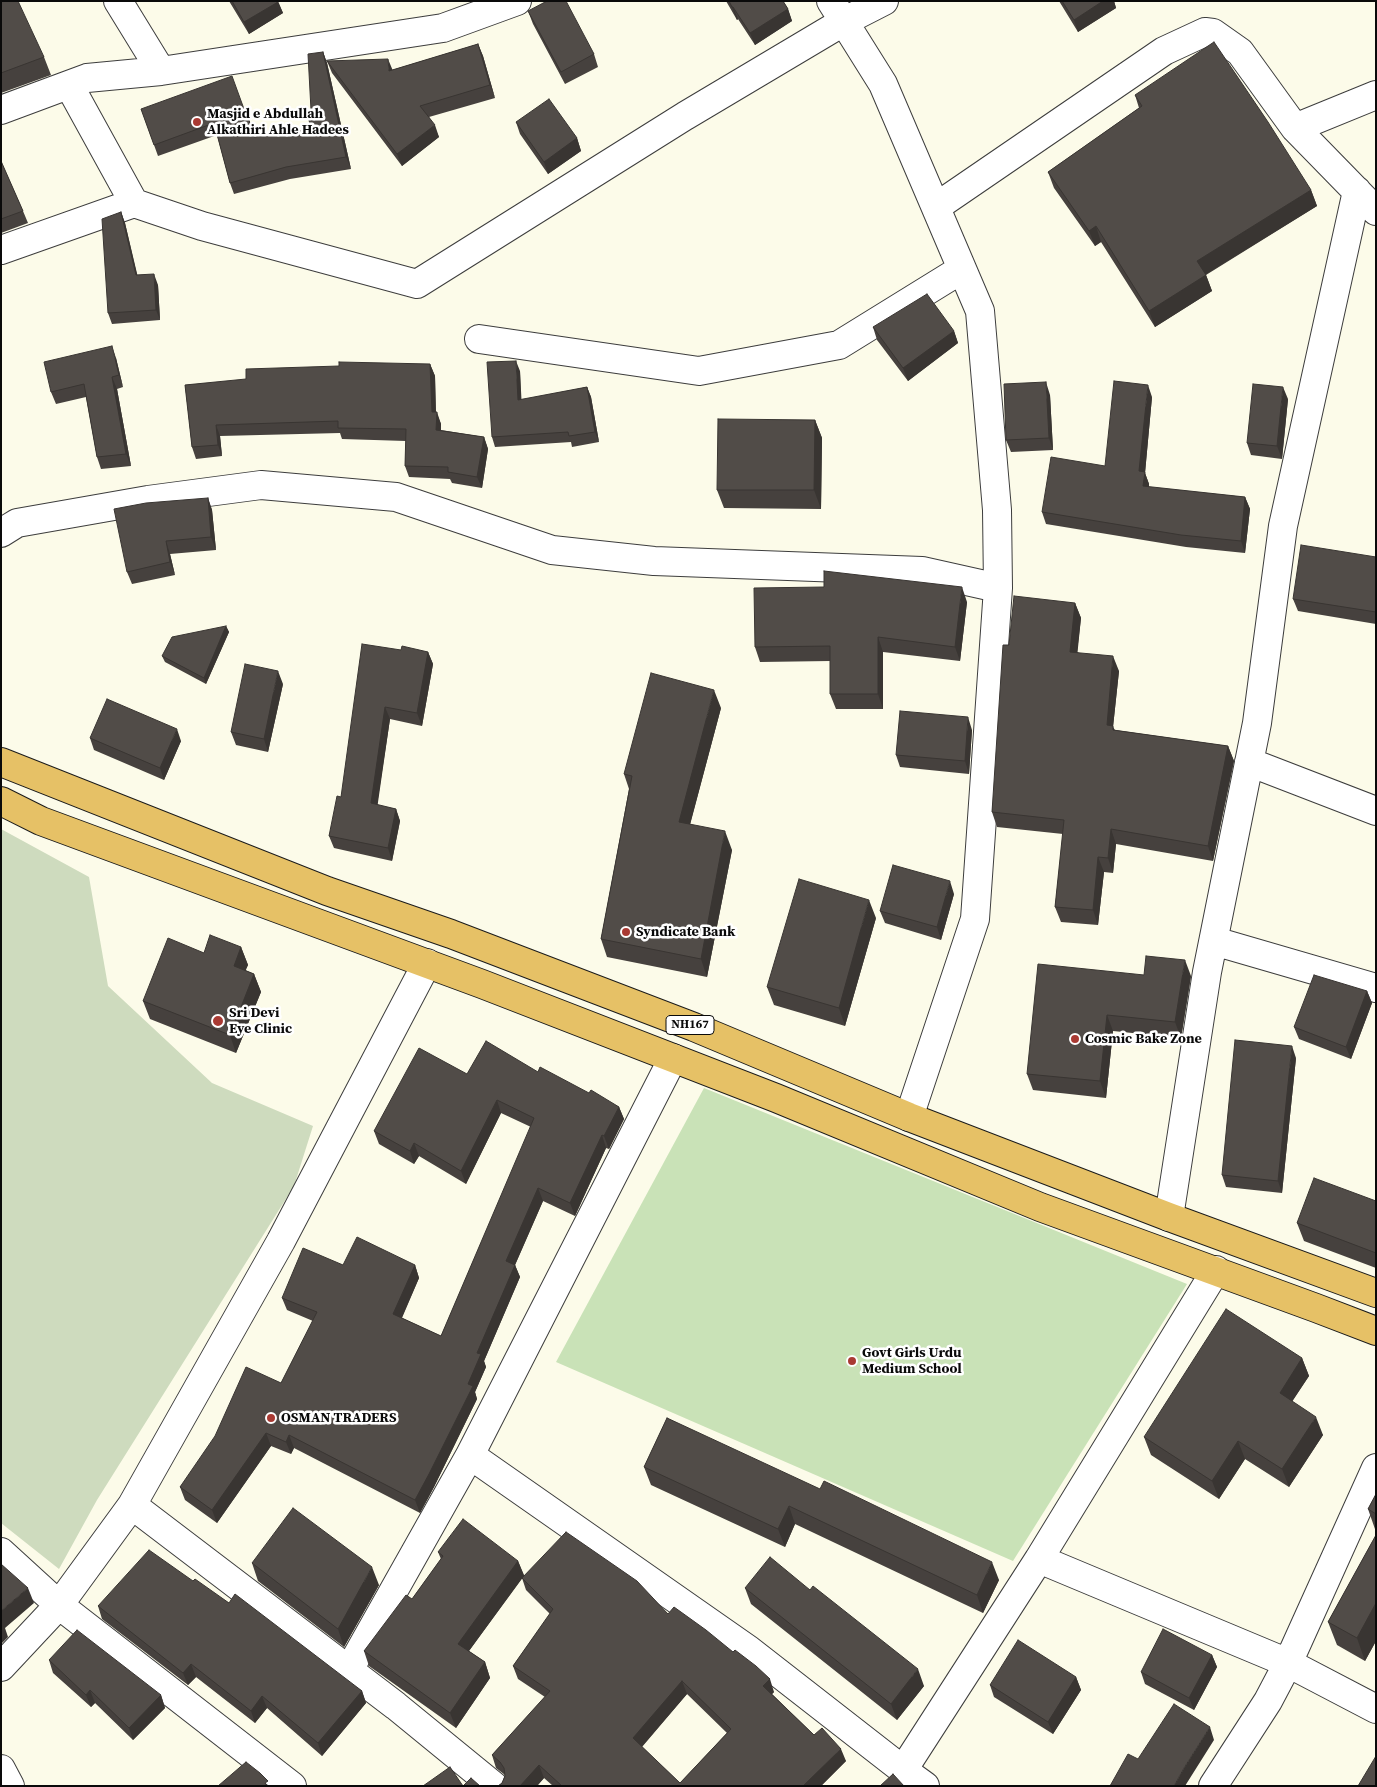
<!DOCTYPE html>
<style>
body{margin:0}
#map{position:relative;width:1377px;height:1787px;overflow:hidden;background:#fcfbe9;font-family:"Source Serif 4",serif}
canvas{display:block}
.frame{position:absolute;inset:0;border:2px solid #0a0a0a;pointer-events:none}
</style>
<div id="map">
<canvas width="1377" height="1787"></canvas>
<div class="frame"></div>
</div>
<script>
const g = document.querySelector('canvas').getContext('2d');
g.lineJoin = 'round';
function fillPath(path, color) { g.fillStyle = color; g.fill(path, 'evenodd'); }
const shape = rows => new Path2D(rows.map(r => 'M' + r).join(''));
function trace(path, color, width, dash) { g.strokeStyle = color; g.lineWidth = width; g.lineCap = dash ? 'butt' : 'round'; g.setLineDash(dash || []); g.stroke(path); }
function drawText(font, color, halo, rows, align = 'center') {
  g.font = font + ' "Source Serif 4",serif'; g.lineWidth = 5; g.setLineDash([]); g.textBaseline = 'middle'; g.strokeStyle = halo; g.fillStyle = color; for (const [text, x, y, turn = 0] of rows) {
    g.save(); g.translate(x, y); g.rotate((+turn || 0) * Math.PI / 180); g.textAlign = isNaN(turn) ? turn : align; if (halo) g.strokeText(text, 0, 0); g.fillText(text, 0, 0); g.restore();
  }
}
const green = shape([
 [704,1088,1187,1284,1013,1561,556,1362]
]);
const cemetery = shape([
 [1,829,89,877,108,986,212,1083,313,1126,294,1186,97,1500,59,1569,1,1523]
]);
const minor = shape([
 [118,1,161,71],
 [831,1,883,84,980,311,997,510,998,588,975,919,909,1117],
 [69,85,134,203,202,226,417,284,685,116,843,22,884,1],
 [1,110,87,78,161,71,443,28,517,1],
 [1295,128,1376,95],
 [936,207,1164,51,1205,32,1213,33,1240,52,1295,128,1376,211],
 [1,250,134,203],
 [479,339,699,371,839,345,962,269],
 [1,533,17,523,148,500,261,485,396,497,552,550,654,561,922,571,998,588],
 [1249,762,1376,811],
 [1214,941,1376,988],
 [427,963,281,1241,132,1505,396,1706,494,1786],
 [1169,1217,1207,972,1257,723,1283,526,1357,191],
 [470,1455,749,1650,903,1770,1039,1559,1216,1270],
 [132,1505,59,1605,292,1786],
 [1,1552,59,1605,1,1667],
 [1039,1559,1288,1663,1376,1709],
 [349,1670,470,1455,673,1058],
 [1,1769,10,1786],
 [903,1770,925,1786],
 [1213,1786,1268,1701,1288,1663,1376,1468]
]);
const trunk = shape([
 [1,762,327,891,451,934,694,1027,909,1117,1169,1217,1376,1293],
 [1,801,41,821,482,984,776,1098,1040,1207,1316,1308,1376,1331]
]);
const wall = shape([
 [1,1,44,57,51,75,1,93],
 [229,1,278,1,283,13,249,34],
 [726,1,783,1,788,9,792,21,755,45,738,19,737,20],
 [1059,1,1114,1,1116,8,1078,32],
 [528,11,594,54,598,67,565,84,533,24],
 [478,44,483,56,495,98,429,117,439,137,402,166,332,73,327,61,392,70],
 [323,52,327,63,351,169,290,179,234,194,230,183,217,135,158,156,141,109,249,120,255,137,311,129,311,110],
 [1135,95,1311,190,1317,206,1206,275,1212,291,1155,327,1101,242,1095,246,1054,188,1048,172,1139,108],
 [516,122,577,138,581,151,548,174,520,134],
 [1,161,23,211,28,223,1,233],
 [121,212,125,223,137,275,158,285,160,320,112,324,108,313],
 [873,327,954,331,958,343,908,381,877,340],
 [116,358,123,387,117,389,131,466,101,469,97,457,86,397,56,404,51,392],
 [430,364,435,376,436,412,441,424,441,430,484,437,488,449,482,488,452,483,450,479,409,477,405,466,406,441,342,439,340,433,220,436,222,456,196,459,192,447,185,385],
 [520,371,521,400,587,387,591,397,599,442,572,447,571,442,495,447,492,437],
 [1050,395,1053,450,1011,452,1006,440],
 [1152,397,1145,473,1149,484,1149,487,1245,497,1250,509,1245,553,1186,547,1046,524,1042,512,1105,466],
 [1288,399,1282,459,1251,455,1247,443],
 [815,420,822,438,821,509,724,508,717,490],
 [208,498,212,510,216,550,170,554,175,575,132,584,127,572],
 [1376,557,1376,624,1298,611,1293,599],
 [967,602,960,661,883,652,883,709,836,709,830,694,830,661,760,662,755,647],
 [1075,603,1081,618,1077,652,1119,671,1113,727,1115,730,1228,746,1234,761,1213,861,1116,844,1113,873,1104,872,1098,925,1061,922,1055,907,1063,834,997,827,992,812,1009,645],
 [226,626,229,632,206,684,165,662,162,656],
 [401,650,428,652,433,664,422,726,390,719,377,805,396,809,400,821,392,861,334,848,329,836,341,797],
 [283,684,268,752,236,745,231,732],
 [721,708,690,824,732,850,707,977,607,957,601,939,629,789,624,774],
 [972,730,969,774,900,767,896,755],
 [90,738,181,741,164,780,94,750],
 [954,894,941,940,885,923,880,911],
 [876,918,845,1026,774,1005,767,987],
 [241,947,248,965,245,970,254,974,261,992,236,1053,150,1019,143,1001,204,953],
 [1144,975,1191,976,1181,1038,1113,1031,1106,1098,1033,1090,1027,1074],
 [1367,991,1372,1003,1351,1059,1299,1039,1294,1027],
 [1296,1058,1282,1193,1226,1187,1222,1175],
 [538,1072,619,1107,624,1119,609,1149,606,1148,575,1216,543,1201,515,1265,520,1277,484,1361,486,1367,475,1392,477,1399,434,1487,420,1513,294,1448,291,1454,271,1446,217,1523,185,1500,180,1487,281,1383,313,1321,287,1310,282,1298,343,1265,415,1265,419,1278,402,1318,441,1336,531,1127,501,1113,466,1184,419,1156,414,1164,379,1144,374,1131,467,1074],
 [1376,1201,1376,1268,1304,1241,1297,1223],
 [1302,1358,1309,1376,1292,1401,1323,1435,1289,1487,1245,1459,1219,1499,1151,1455,1144,1437],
 [667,1418,999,1580,983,1613,795,1524,785,1547,651,1485,644,1467],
 [1376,1494,1376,1532,1368,1509],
 [1376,1535,1376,1641,1365,1661,1337,1645,1328,1622],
 [438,1552,518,1561,524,1575,668,1614,774,1692,772,1694,814,1735,846,1761,821,1786,553,1786,544,1778,537,1786,498,1786,502,1783,505,1775,496,1768,492,1755,545,1697,518,1679,513,1666,550,1614,526,1590,522,1578,469,1651,485,1662,490,1678,456,1728,369,1666,364,1651,412,1599,441,1559],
 [687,1694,727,1733,680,1783,642,1747],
 [252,1563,379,1585,344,1647,258,1581],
 [193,1581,229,1603,362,1691,366,1703,322,1756,267,1708,255,1723,196,1677,188,1685,102,1619,98,1606],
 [745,1588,924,1686,897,1720,751,1604],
 [1212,1655,1217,1667,1194,1710,1145,1684,1141,1672],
 [49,1660,161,1695,165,1708,133,1740,95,1703,91,1707,53,1673],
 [1076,1677,1081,1690,1053,1734,994,1697,990,1685]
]);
const shadedWall = shape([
 [1103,1,1114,1,1116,8,1078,32,1074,20],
 [278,2,283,13,249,34,244,22],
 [732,7,733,7,738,19,737,20],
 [788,9,792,21,755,45,750,33],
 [478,44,483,56,495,98,490,85],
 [323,52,327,63,351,169,346,157],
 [388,59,393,71,389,71],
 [435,125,439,137,402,166,397,154],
 [577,138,581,151,548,174,544,162],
 [1311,190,1317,206,1203,276,1197,261],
 [121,212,125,223,140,286,136,275],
 [1096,226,1101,242,1095,246,1089,231],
 [154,274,158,285,160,320,156,310],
 [1206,275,1212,291,1155,327,1149,311],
 [954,331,958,343,908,381,903,368],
 [112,346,116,358,123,387,119,375],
 [516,361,520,371,522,410,518,400],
 [430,364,435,376,436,423,432,412],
 [112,377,117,389,131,466,126,454],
 [1046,382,1050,395,1053,450,1049,438],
 [1148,385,1152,397,1145,473,1149,484,1147,498,1143,486,1139,471],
 [587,387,591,397,599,442,595,432],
 [1283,387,1288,399,1282,459,1277,446],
 [437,412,441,424,440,441,436,430],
 [815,420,822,438,821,509,814,490],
 [216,425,220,436,222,456,218,445],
 [484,437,488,449,482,488,477,477],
 [1245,497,1250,509,1245,553,1241,541],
 [208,498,212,510,216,550,211,537],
 [166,541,170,554,175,575,170,562],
 [962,587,967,602,960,661,955,647],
 [1075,603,1081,618,1076,667,1070,652],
 [226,626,229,632,206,684,204,678],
 [878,637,883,652,883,709,878,694],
 [428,652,433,664,422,726,417,713],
 [1113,656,1119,671,1113,727,1118,741,1107,725],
 [278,671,283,684,268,752,264,739],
 [714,690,721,708,686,840,679,822],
 [385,707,390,719,376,816,371,803],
 [968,717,972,730,969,774,965,761],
 [177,729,181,741,164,780,160,768],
 [1228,746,1234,761,1213,861,1208,846],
 [396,809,400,821,392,861,388,848],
 [1111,829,1116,844,1113,873,1108,858],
 [725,831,732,850,707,977,701,959],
 [1098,857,1104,872,1098,925,1093,910],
 [950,881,954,894,941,940,937,927],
 [869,900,876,918,845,1026,839,1008],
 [241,947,248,965,240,984,234,966],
 [1185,960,1191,976,1181,1038,1175,1022],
 [254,974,261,992,236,1053,230,1035],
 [1367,991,1372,1003,1351,1059,1346,1047],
 [1107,1015,1113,1031,1106,1098,1100,1081],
 [1292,1046,1296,1058,1282,1193,1278,1181],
 [497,1100,501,1113,466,1184,461,1171],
 [619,1107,624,1119,609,1149,604,1136],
 [602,1135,606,1148,575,1216,570,1203],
 [414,1143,419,1156,414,1164,410,1151],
 [538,1188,543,1201,515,1265,520,1277,484,1361,486,1367,475,1392,477,1399,434,1487,420,1513,415,1500,468,1384,506,1261],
 [415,1265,419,1278,398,1326,393,1314],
 [1302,1358,1309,1376,1286,1411,1280,1393],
 [1316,1417,1323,1435,1289,1487,1282,1469],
 [266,1433,271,1446,217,1523,212,1510],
 [289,1435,294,1448,291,1454,286,1442],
 [1238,1441,1245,1459,1219,1499,1212,1481],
 [789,1506,795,1524,785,1547,778,1529],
 [518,1561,524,1576,463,1659,458,1644],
 [992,1562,999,1580,983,1613,977,1595],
 [372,1567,379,1585,344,1647,338,1629],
 [28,1588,34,1603,5,1628,8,1637,1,1644,1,1611],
 [1376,1603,1376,1641,1365,1661,1357,1638],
 [1212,1655,1217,1667,1194,1710,1189,1698],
 [485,1662,490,1678,456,1728,450,1713],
 [191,1664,196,1677,188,1685,183,1673],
 [918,1669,924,1686,897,1720,891,1704],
 [1076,1677,1081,1690,1053,1734,1048,1722],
 [770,1679,774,1692,768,1698,763,1686],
 [682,1681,687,1694,638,1751,633,1738],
 [90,1690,95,1703,91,1707,86,1695],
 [362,1691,366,1703,322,1756,318,1743],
 [161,1695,165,1708,133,1740,129,1728],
 [262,1696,267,1708,255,1723,251,1711],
 [1210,1727,1214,1740,1185,1786,1174,1786,1184,1768],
 [841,1749,846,1761,821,1786,803,1786],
 [539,1765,544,1778,537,1786,520,1786]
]);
const building = shape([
 [1,1,18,1,44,57,1,73,1,1],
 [232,1,278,1,278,2,244,22,232,1],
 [547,1,566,1,594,54,561,72,528,11,547,1],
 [729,1,783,1,788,9,750,33,733,7,732,7,729,1],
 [1062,1,1103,1,1074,20,1062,1],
 [1214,42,1268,122,1311,190,1197,261,1206,275,1149,311,1096,226,1089,231,1048,172,1142,106,1135,95,1214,42],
 [478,44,490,85,420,106,435,125,397,154,327,61,388,59,389,71,478,44],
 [323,52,346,157,286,167,230,183,214,123,154,145,141,109,232,76,248,120,249,120,254,137,311,129,307,111,311,110,308,54,323,52],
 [549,99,577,138,544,162,516,122,549,99],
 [1,161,23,211,1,219,1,161],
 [121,212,136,275,154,274,156,310,108,313,102,219,121,212],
 [927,294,954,331,903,368,873,327,927,294],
 [112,346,119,375,112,377,126,454,97,457,84,384,51,392,44,362,112,346],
 [516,361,518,400,587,387,595,432,569,436,568,432,492,437,487,362,516,361],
 [339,362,430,364,432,412,437,412,436,430,484,437,477,477,448,472,448,467,405,466,406,429,338,428,338,421,216,425,218,445,192,447,185,385,246,379,246,369,339,366,339,362],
 [1114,381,1148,385,1139,471,1145,472,1143,486,1245,497,1241,541,1181,535,1042,512,1051,457,1105,466,1114,381],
 [1046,382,1049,438,1006,440,1004,384,1046,382],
 [1253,384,1283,387,1277,446,1247,443,1253,384],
 [718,419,815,420,814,490,717,490,718,419],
 [208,498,211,537,166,541,170,562,127,572,114,509,146,503,208,498],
 [1301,545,1376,557,1376,612,1293,599,1301,545],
 [824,571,962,587,955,647,878,637,878,694,830,694,830,646,755,647,754,588,824,587,824,571],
 [1014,596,1075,603,1070,652,1113,656,1107,725,1113,726,1113,730,1228,746,1208,846,1111,829,1108,858,1098,857,1093,910,1055,907,1064,820,992,812,1003,645,1009,645,1014,596],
 [226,626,204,678,162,656,172,637,226,626],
 [362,644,401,650,402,646,428,652,417,713,385,707,371,803,396,809,388,848,329,836,337,796,341,797,362,644],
 [245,664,278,671,264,739,231,732,245,664],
 [651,673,714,690,679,822,725,831,701,959,601,939,632,776,624,774,651,673],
 [107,699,177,729,160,768,90,738,107,699],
 [900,711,968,717,965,761,896,755,900,711],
 [893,865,950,881,937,927,880,911,893,865],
 [799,879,869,900,839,1008,767,987,799,879],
 [210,935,241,947,234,966,254,974,230,1035,143,1001,168,938,204,953,210,935],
 [1146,956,1185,960,1175,1022,1107,1015,1100,1081,1027,1074,1038,964,1144,975,1146,956],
 [1314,975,1367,991,1346,1047,1294,1027,1314,975],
 [1235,1040,1292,1046,1278,1181,1222,1175,1235,1040],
 [486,1041,538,1072,540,1067,589,1093,591,1090,619,1107,604,1136,602,1135,570,1203,538,1188,506,1261,515,1265,477,1353,481,1354,468,1384,473,1386,429,1474,415,1500,289,1435,286,1442,266,1433,212,1510,180,1487,215,1436,246,1367,281,1383,317,1312,282,1298,303,1248,343,1265,357,1237,415,1265,393,1314,441,1336,534,1118,497,1100,461,1171,414,1143,410,1151,374,1131,419,1048,467,1074,486,1041],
 [1314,1178,1376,1201,1376,1253,1297,1223,1314,1178],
 [1226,1309,1302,1358,1280,1393,1316,1417,1282,1469,1238,1441,1212,1481,1144,1437,1226,1309],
 [667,1418,820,1489,824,1481,992,1562,977,1595,789,1506,778,1529,644,1467,667,1418],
 [1376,1494,1376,1514,1368,1509,1376,1494],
 [293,1508,372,1567,338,1629,252,1563,293,1508],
 [463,1519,518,1561,458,1644,485,1662,450,1713,364,1651,406,1595,412,1599,443,1556,438,1552,463,1519],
 [566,1532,637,1581,668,1614,674,1607,706,1630,733,1652,735,1650,756,1666,770,1679,763,1686,814,1735,822,1728,841,1749,803,1786,562,1786,539,1765,520,1786,498,1786,502,1783,505,1776,504,1768,500,1762,492,1755,550,1691,513,1666,553,1609,522,1578,566,1532],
 [682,1681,731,1729,680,1783,633,1738,682,1681],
 [1376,1535,1376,1603,1357,1638,1328,1622,1376,1535],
 [149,1550,193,1581,195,1579,229,1603,235,1594,362,1691,318,1743,262,1696,251,1711,191,1664,183,1673,98,1606,149,1550],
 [770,1557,810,1590,813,1586,918,1669,891,1704,745,1588,770,1557],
 [1,1564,28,1588,1,1611,1,1564],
 [1163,1629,1212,1655,1189,1698,1141,1672,1163,1629],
 [77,1630,161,1695,129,1728,90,1690,86,1695,49,1660,77,1630],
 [1018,1640,1076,1677,1048,1722,990,1685,1018,1640],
 [1174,1704,1210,1727,1184,1768,1174,1786,1110,1786,1128,1754,1138,1759,1174,1704],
 [1376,1756,1376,1786,1358,1786,1376,1756],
 [246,1762,260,1773,268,1781,265,1783,267,1786,218,1786,246,1762],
 [450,1767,463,1786,423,1786,450,1767],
 [893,1774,904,1786,880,1786,893,1774],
 [471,1778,480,1786,463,1786,471,1778]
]);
const markers = [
 [197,122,5,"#a93a33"],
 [626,932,5,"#a93a33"],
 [218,1021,6,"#a93a33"],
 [1075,1039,5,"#a93a33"],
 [852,1361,5,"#a93a33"],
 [271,1418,5,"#a93a33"]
];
const shields = [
 [690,1025,48]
];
const shieldNames = [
 ["NH167",690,1025]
];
const poiNames = [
 ["Masjid e Abdullah",207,114],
 ["Alkathiri Ahle Hadees",207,130],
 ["Syndicate Bank",636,932],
 ["Sri Devi",229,1013],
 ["Eye Clinic",229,1029],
 ["Cosmic Bake Zone",1085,1039],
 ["Govt Girls Urdu",862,1353],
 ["Medium School",862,1369],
 ["OSMAN TRADERS",281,1418]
];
fillPath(green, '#c9e2b7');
fillPath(cemetery, '#cedbbe');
trace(minor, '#3d3d3d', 30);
trace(trunk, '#1b1b1b', 30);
trace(minor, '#fff', 28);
trace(trunk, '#e6c166', 28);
fillPath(wall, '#46413e');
fillPath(shadedWall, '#393532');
fillPath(building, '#514c48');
trace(building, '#393532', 1);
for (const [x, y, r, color] of markers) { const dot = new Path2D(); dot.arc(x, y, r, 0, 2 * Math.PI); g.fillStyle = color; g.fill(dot); trace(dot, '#fff', 2); }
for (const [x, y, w] of shields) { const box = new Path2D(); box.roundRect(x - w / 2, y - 9.5, w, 19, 4); g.fillStyle = '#fff'; g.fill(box); trace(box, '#0a0a0a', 1); }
drawText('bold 12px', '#0a0a0a', null, shieldNames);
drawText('bold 14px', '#0a0a0a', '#fff', poiNames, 'left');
</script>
